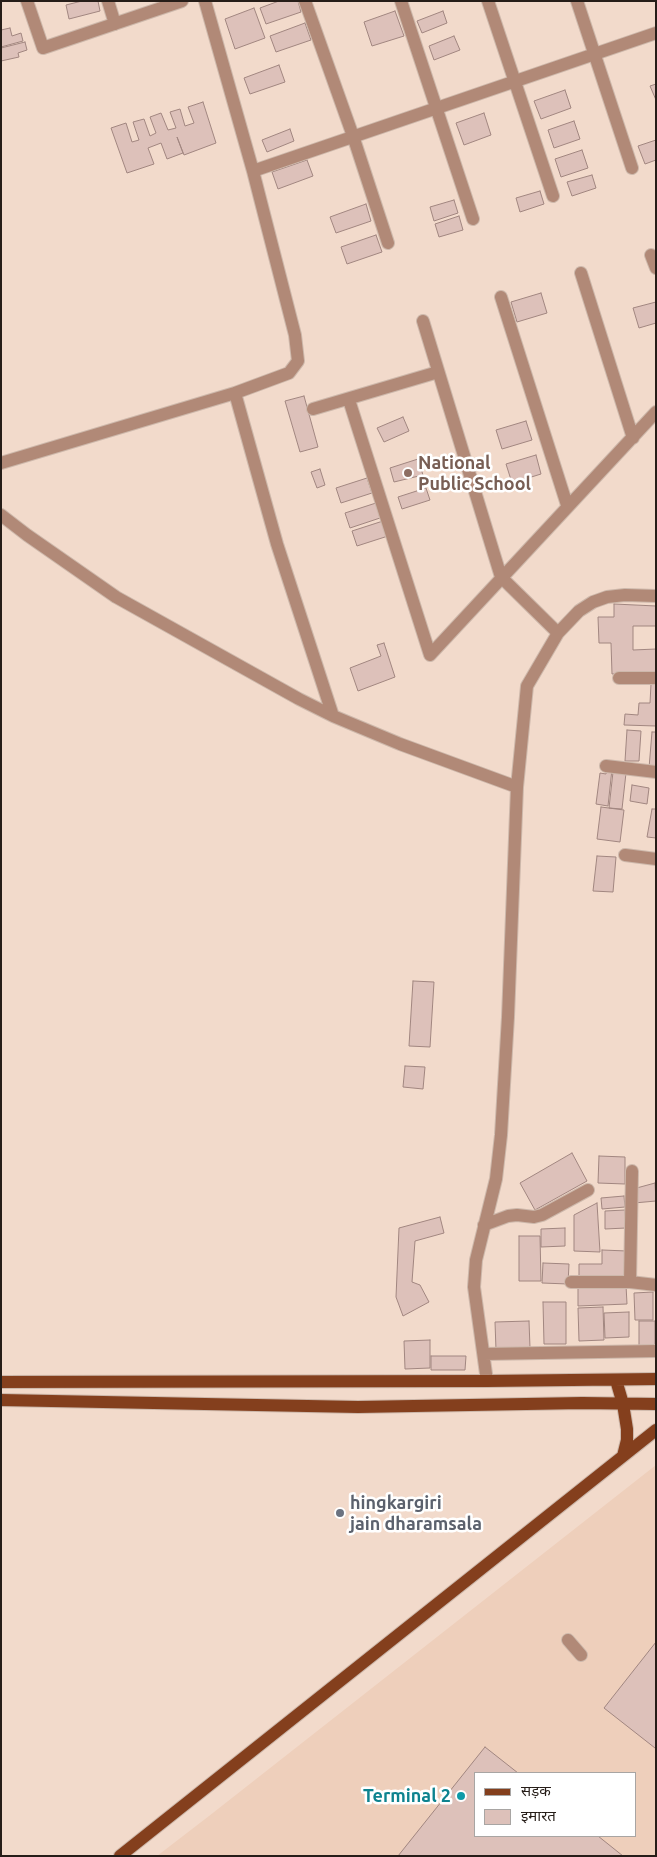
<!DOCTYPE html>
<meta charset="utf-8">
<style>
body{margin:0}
#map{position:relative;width:657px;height:1857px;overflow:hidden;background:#f2dacb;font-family:Ubuntu,"Noto Sans Devanagari",sans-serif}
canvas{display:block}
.frame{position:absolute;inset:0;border:2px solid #261d18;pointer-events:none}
.legend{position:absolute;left:474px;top:1772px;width:162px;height:65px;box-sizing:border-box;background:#fff;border:1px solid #a8a5a3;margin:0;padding:6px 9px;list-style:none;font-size:15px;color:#261d18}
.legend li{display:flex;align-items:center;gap:10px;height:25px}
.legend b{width:25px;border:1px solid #a8a5a3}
</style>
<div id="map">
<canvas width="657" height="1857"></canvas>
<div class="frame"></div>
<ul class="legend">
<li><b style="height:6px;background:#843f1d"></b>सड़क</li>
<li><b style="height:14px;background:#ddc1ba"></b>इमारत</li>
</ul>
</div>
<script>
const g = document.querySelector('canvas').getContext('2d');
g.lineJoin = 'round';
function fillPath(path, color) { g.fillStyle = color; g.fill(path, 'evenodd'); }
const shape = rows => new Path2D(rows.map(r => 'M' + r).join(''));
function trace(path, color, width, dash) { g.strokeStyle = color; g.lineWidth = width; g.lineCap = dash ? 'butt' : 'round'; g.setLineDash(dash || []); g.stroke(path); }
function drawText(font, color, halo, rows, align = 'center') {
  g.font = font + ' Ubuntu,sans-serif'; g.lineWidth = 5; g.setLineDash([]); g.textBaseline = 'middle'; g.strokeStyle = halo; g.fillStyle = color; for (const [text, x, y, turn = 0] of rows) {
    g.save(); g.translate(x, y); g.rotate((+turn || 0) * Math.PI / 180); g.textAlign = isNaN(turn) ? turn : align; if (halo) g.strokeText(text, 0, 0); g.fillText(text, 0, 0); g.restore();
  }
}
const built = shape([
 [656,1465,656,1856,157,1856,209,1816],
 [476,1773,636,1773,636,1836,476,1836]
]);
const building = shape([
 [82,1,98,1,100,11,69,19,66,5,82,1],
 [279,1,298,1,301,12,266,24,260,8,279,1],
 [254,8,265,38,235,49,225,19,254,8],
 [395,11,404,36,372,46,364,22,395,11],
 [443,11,447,23,422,33,417,21,443,11],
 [305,23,311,40,276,52,270,36,305,23],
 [10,28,12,36,21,33,23,41,1,47,1,30,10,28],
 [454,36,460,50,434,60,429,46,454,36],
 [25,42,27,50,18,53,19,57,1,61,1,48,25,42],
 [279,65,285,82,250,94,244,78,279,65],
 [656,84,656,100,650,86,656,84],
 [565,90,571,108,541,119,534,101,565,90],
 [203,102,216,143,184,155,177,137,183,153,167,159,161,143,148,148,154,164,127,173,111,128,126,123,132,142,139,140,133,122,144,119,150,136,156,133,150,117,161,113,168,130,176,128,170,112,180,109,185,126,194,123,188,107,203,102],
 [484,113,491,135,464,145,456,123,484,113],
 [574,121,580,139,554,148,548,130,574,121],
 [290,129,294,141,267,152,262,140,290,129],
 [656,140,656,160,645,164,638,146,656,140],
 [582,150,588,168,561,177,555,159,582,150],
 [307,160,313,176,278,189,272,172,307,160],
 [592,175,596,188,572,196,567,182,592,175],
 [540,191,544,204,520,212,516,198,540,191],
 [454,200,458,213,434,221,430,207,454,200],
 [366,204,371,221,336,233,330,217,366,204],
 [459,216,463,230,439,237,435,224,459,216],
 [376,235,382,252,347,264,341,247,376,235],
 [541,293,547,313,517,322,511,302,541,293],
 [656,302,656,323,639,328,633,308,656,302],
 [304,396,318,447,300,452,285,401,304,396],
 [403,417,409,431,384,442,377,428,403,417],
 [526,421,532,440,502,449,496,430,526,421],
 [536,455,541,474,512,483,506,464,536,455],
 [418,459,423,475,394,482,390,468,418,459],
 [320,469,325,485,317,488,311,472,320,469],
 [367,478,372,493,341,503,336,488,367,478],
 [426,488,430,500,402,509,398,497,426,488],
 [376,503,380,518,350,528,345,513,376,503],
 [383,521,388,536,357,546,352,531,383,521],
 [614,604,656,606,656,626,633,626,633,650,656,649,656,673,612,674,611,643,599,643,598,617,614,617,614,604],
 [384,643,395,677,358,691,350,668,381,656,377,645,384,643],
 [651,684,656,684,656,726,624,725,625,714,638,715,639,703,650,703,651,684],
 [627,730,641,731,639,761,625,761,627,730],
 [652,732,656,732,656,769,649,768,652,732],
 [607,768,612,769,608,806,596,804,600,773,606,774,607,768],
 [613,772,626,773,622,809,609,808,613,772],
 [632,785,649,788,647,804,630,801,632,785],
 [601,807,624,810,620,842,597,839,601,807],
 [652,809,656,809,656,838,647,837,652,809],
 [597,856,616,857,613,892,593,891,597,856],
 [413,981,434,982,430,1047,409,1046,413,981],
 [405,1066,425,1067,423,1089,403,1087,405,1066],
 [572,1153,587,1181,535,1210,520,1183,572,1153],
 [599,1156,625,1157,625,1184,598,1183,599,1156],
 [655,1183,656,1201,634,1203,633,1189,655,1183],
 [624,1196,625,1207,602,1209,601,1198,624,1196],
 [597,1203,600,1252,574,1251,574,1215,597,1203],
 [625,1210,626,1228,605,1229,605,1211,625,1210],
 [440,1217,444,1233,415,1241,412,1282,420,1285,429,1302,403,1316,396,1297,399,1228,440,1217],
 [565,1228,565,1246,541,1247,541,1229,565,1228],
 [519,1236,540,1236,541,1281,519,1281,519,1236],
 [602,1250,627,1251,627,1279,579,1279,579,1264,602,1264,602,1250],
 [543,1263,569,1264,568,1284,542,1283,543,1263],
 [626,1285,627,1304,578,1306,578,1287,626,1285],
 [653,1292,653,1320,635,1320,634,1293,653,1292],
 [543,1302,566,1302,566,1344,544,1344,543,1302],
 [603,1307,604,1340,579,1341,578,1308,603,1307],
 [629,1312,629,1337,605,1338,604,1313,629,1312],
 [529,1321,530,1348,496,1350,495,1322,529,1321],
 [639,1321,655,1321,655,1350,639,1350,639,1321],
 [430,1340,430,1368,405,1369,404,1341,430,1340],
 [431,1356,466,1356,465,1370,431,1370,431,1356],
 [656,1642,656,1747,655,1748,604,1708,656,1642],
 [485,1747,518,1773,476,1773,476,1836,598,1836,623,1856,398,1856,485,1747]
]);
const minor = shape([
 [27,1,43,48,182,1],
 [108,1,115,24],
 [305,1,353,136,388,243],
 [401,1,473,219],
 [488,1,553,196],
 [577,1,632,168],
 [253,171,656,33],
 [651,255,656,268],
 [581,273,633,438],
 [501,297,567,505],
 [423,321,501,577,558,633],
 [235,393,277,544,333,716],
 [349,400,430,655,656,412],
 [313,409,438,372],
 [1,463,235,393,289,373,298,361,295,335,253,171,205,1],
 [1,515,27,535,116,597,299,699,333,716,400,744,517,787],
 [619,678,656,678],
 [606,766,656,772],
 [625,855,656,859],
 [484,1225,508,1216,517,1215,534,1217,542,1215,588,1190],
 [571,1282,630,1282,656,1285],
 [630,1282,632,1171],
 [484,1354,656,1351],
 [487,1381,474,1287,476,1260,496,1179,501,1135,508,1017,517,787,527,686,558,633,579,611,593,602,607,597,625,595,656,596],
 [568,1640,581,1655]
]);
const major = shape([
 [616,1380,623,1404,627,1429,627,1440,623,1456],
 [1,1382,487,1381,656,1379],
 [1,1400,358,1407,582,1403,656,1404],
 [120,1856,656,1430]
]);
const markers = [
 [408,473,5,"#8d6e63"],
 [340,1513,5,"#6b7280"],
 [461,1796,5,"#0f9aa8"]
];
const educationNames = [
 ["National",418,463],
 ["Public School",418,484]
];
const worshipNames = [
 ["hingkargiri",350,1503],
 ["jain dharamsala",350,1524]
];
const cultureNames = [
 ["Terminal 2",451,1796]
];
fillPath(built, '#eecfbb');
fillPath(building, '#ddc1ba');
trace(building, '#a18680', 1);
trace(minor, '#cdb8ab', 14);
trace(major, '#cdb8ab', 14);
trace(minor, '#b18977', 12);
trace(major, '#843f1d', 12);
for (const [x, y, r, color] of markers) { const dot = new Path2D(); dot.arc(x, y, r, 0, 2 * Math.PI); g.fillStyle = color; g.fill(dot); trace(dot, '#fff', 2); }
drawText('bold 18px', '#785e54', '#fff', educationNames, 'left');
drawText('bold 18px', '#5b616d', '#fff', worshipNames, 'left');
drawText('bold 18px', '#0d838f', '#fff', cultureNames, 'right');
</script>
